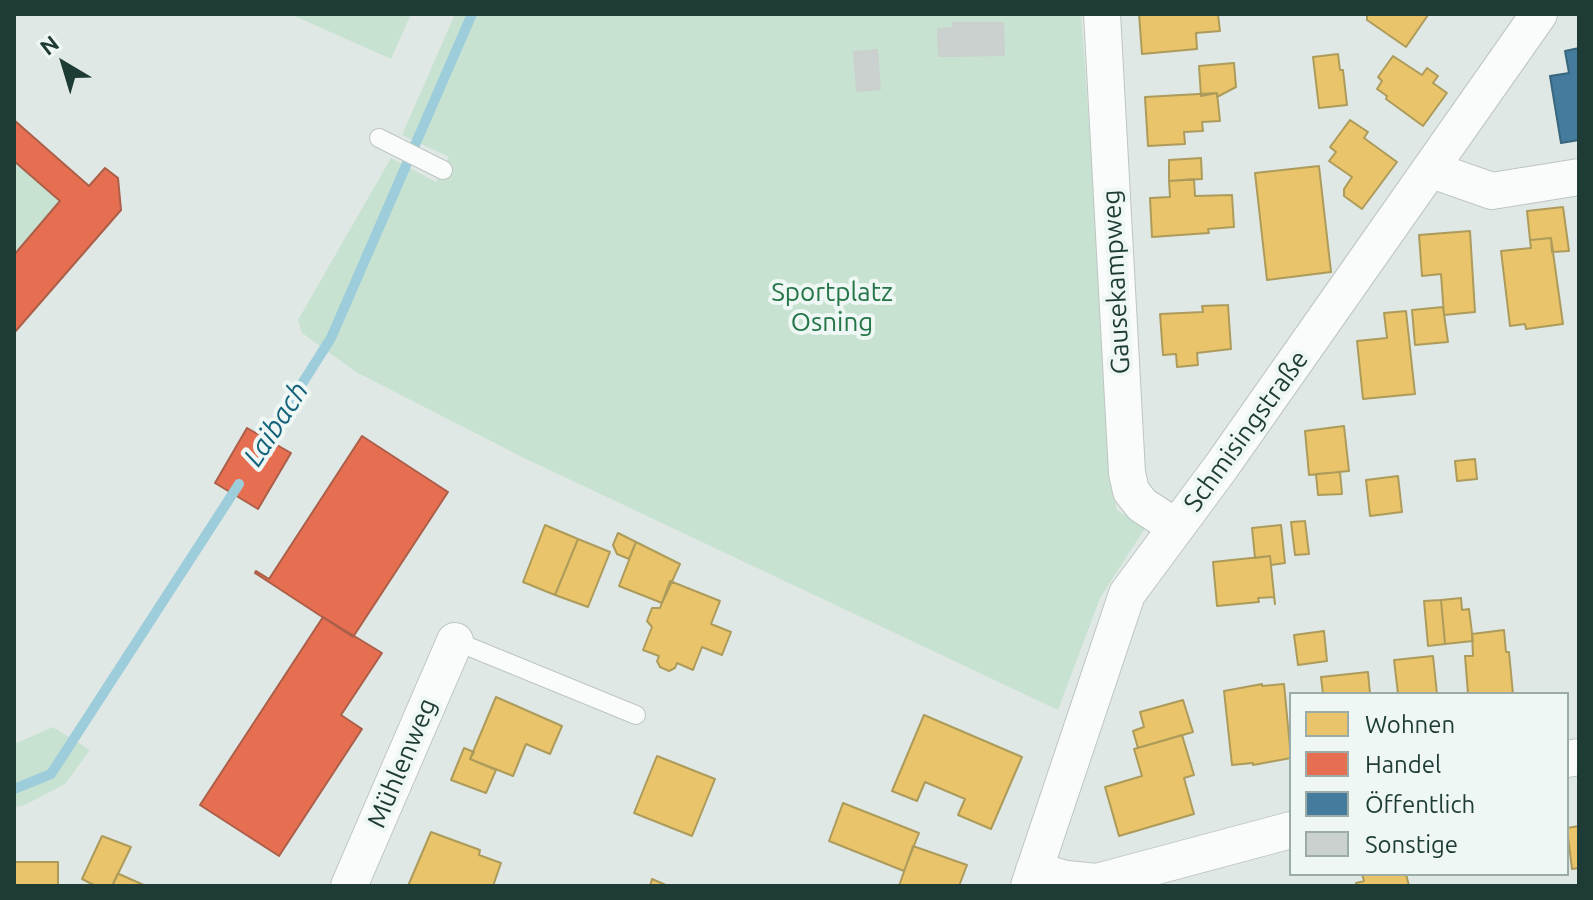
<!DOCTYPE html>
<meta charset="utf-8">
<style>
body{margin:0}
#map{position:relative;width:1593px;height:900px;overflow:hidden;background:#e0e8e5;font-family:Ubuntu,sans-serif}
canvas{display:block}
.frame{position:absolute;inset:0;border:16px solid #1e3b35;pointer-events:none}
.legend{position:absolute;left:1289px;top:692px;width:280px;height:184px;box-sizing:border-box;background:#eef7f3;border:2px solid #9baca7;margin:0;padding:10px 14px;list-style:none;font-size:24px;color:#1e3b35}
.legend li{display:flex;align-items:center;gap:16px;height:40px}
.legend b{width:40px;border:2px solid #9baca7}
.north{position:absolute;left:24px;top:24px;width:80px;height:80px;-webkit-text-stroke:6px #eef7f3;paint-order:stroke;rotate:322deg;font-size:22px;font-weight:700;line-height:32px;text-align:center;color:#1e3b35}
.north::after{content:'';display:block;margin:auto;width:28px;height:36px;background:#1e3b35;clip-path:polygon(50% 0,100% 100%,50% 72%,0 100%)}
</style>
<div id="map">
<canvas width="1593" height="900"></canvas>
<div class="frame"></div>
<ul class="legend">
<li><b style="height:22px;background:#e9c46a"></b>Wohnen</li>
<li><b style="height:22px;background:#e76f51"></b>Handel</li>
<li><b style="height:22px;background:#457b9d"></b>Öffentlich</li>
<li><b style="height:22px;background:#cbd1cf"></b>Sonstige</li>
</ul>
<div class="north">N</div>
</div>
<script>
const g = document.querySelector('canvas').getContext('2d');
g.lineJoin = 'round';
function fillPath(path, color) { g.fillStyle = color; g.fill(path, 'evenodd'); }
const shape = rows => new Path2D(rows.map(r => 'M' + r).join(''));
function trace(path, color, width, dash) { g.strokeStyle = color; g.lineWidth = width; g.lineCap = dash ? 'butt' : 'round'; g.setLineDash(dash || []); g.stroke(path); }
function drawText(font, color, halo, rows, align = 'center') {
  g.font = font + ' Ubuntu,sans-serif'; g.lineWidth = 8; g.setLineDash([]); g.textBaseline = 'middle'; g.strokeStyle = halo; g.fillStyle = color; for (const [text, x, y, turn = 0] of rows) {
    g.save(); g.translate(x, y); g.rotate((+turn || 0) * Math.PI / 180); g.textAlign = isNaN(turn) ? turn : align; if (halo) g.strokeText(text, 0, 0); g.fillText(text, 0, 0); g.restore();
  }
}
const green = shape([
 [290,14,411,14,391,59],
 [455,14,1081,14,1109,397,1112,481,1117,510,1145,528,1100,598,1058,710,524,458,356,372,302,333,298,320,391,158,436,182,449,157,402,135],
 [14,161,60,201,14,255],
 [53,727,90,750,65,784,23,806,14,807,14,744]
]);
const homes = shape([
 [1139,14,1218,14,1220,31,1196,33,1197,49,1142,54,1139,14],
 [1367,14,1426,14,1428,15,1406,47,1367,20,1367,14],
 [1338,54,1340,70,1343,70,1347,105,1319,108,1313,57,1338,54],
 [1393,56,1422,75,1427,68,1438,76,1433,83,1447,93,1423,126,1386,99,1387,96,1377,89,1382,81,1378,77,1393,56],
 [1234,63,1236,87,1217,97,1217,93,1201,96,1199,66,1234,63],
 [1217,93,1220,121,1202,122,1203,131,1184,132,1185,144,1148,146,1145,97,1217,93],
 [1350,120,1368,132,1364,138,1397,162,1362,209,1344,196,1344,189,1352,177,1329,161,1336,152,1330,147,1350,120],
 [1201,158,1202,179,1169,181,1169,160,1201,158],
 [1319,166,1331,272,1267,280,1255,173,1319,166],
 [1194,179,1195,196,1232,195,1234,227,1208,229,1209,233,1152,237,1150,198,1170,197,1169,181,1194,179],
 [1563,207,1569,251,1552,252,1551,238,1530,240,1527,211,1563,207],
 [1470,231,1475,312,1444,315,1441,274,1422,276,1419,235,1470,231],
 [1551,238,1563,324,1526,329,1525,324,1510,326,1501,251,1531,248,1530,240,1551,238],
 [1228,305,1231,349,1197,353,1198,365,1177,367,1176,354,1163,355,1160,314,1203,312,1202,306,1228,305],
 [1443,307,1448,342,1415,345,1412,310,1443,307],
 [1406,311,1415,394,1363,399,1357,341,1387,338,1384,313,1406,311],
 [1344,426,1349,471,1309,475,1305,431,1344,426],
 [1475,459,1477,479,1457,481,1455,461,1475,459],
 [1340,472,1342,494,1318,495,1316,474,1340,472],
 [1398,476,1402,512,1370,516,1366,480,1398,476],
 [1305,521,1309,554,1295,555,1291,522,1305,521],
 [545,525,578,539,555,595,523,582,545,525],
 [1281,525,1285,563,1271,565,1270,556,1255,558,1252,528,1281,525],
 [618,533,636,542,629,559,617,554,613,545,618,533],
 [578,539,610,552,588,607,555,595,578,539],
 [636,542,680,564,662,603,619,586,636,542],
 [1270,556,1275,604,1274,597,1258,598,1259,602,1217,606,1213,562,1270,556],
 [670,581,720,601,711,624,731,632,722,655,702,647,693,670,677,663,675,668,669,671,660,667,657,661,659,656,643,650,652,627,647,621,652,608,660,608,670,581],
 [1461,598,1462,610,1469,609,1473,641,1445,644,1441,600,1461,598],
 [1441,600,1445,644,1428,646,1424,601,1441,600],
 [1504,630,1506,652,1509,652,1513,694,1468,694,1465,656,1473,656,1472,634,1504,630],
 [1324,631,1327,661,1298,665,1294,635,1324,631],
 [1433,656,1437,694,1398,694,1394,660,1433,656],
 [1368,672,1370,694,1323,694,1321,677,1368,672],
 [1262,684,1262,686,1284,684,1291,758,1253,765,1253,763,1232,765,1224,691,1262,684],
 [496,697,562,726,550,754,526,744,513,776,470,759,496,697],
 [1183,700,1193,732,1138,748,1133,731,1144,727,1140,712,1183,700],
 [924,715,1022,757,991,829,958,815,965,799,925,782,917,801,892,791,924,715],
 [1182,735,1194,775,1184,778,1194,814,1119,836,1105,787,1142,776,1134,749,1182,735],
 [464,748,474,752,470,759,496,770,486,793,451,780,464,748],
 [657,756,715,779,692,836,634,813,657,756],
 [843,803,919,833,904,871,829,841,843,803],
 [1579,826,1579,868,1572,869,1567,828,1579,826],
 [431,832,480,850,479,855,501,863,493,886,408,886,431,832],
 [102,836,131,847,112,886,96,886,82,879,102,836],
 [913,846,967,865,959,886,899,886,913,846],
 [14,862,58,862,58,886,14,886,14,862],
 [118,873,119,874,146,886,112,886,118,873],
 [1362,874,1406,874,1409,886,1357,886,1356,883,1364,881,1362,874],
 [652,879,668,886,650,886,652,879]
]);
const shops = shape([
 [14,120,89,186,105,168,118,178,121,210,14,333,14,255,60,201,14,161,14,120],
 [247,428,291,453,258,509,215,483,247,428],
 [362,436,448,492,353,637,255,573,256,571,269,579,362,436],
 [323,617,382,653,341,715,362,729,279,856,200,805,323,617]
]);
const public = shape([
 [1579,48,1579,140,1561,143,1550,76,1569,73,1565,51,1579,48]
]);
const stream = shape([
 [260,450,331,338,472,14],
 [14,789,51,774,239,484]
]);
const building = shape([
 [953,23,1003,23,1004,55,954,56,953,23],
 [953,28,954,56,939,56,938,29,953,28],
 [877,50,880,89,857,91,854,52,877,50]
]);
const lane = shape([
 [379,138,443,170],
 [455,641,636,715]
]);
const street = shape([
 [1102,14,1127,473,1131,491,1142,505,1176,527],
 [1432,170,1492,191,1579,177],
 [1567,759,1579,757],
 [1034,870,1066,879,1097,882,1291,830],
 [349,886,455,641],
 [1029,886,1127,594,1221,467,1539,14]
]);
const streetNames = [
 ["Gausekampweg",1116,282,-93],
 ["Schmisingstraße",1246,431,-54],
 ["Mühlenweg",402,763,-67]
];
const parkNames = [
 ["Sportplatz",832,292],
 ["Osning",832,322]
];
const waterNames = [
 ["Laibach",276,424,-57]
];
fillPath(green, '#c8e2d2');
fillPath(homes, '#e9c46a');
trace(homes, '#ac9b5a', 2);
fillPath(shops, '#e76f51');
trace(shops, '#ab5f49', 2);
fillPath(public, '#457b9d');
trace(public, '#39687e', 2);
trace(stream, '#9dcdda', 10);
fillPath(building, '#cbd1cf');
trace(building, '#c9d0ce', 2);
trace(lane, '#bdc5c2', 20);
trace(street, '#bdc5c2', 38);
trace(lane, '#fafcfb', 18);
trace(street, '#fafcfb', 36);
drawText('26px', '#1e3b35', '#eef7f3', streetNames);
drawText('26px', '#257549', '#eef7f3', parkNames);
drawText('italic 28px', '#14627b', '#eef7f3', waterNames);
</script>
